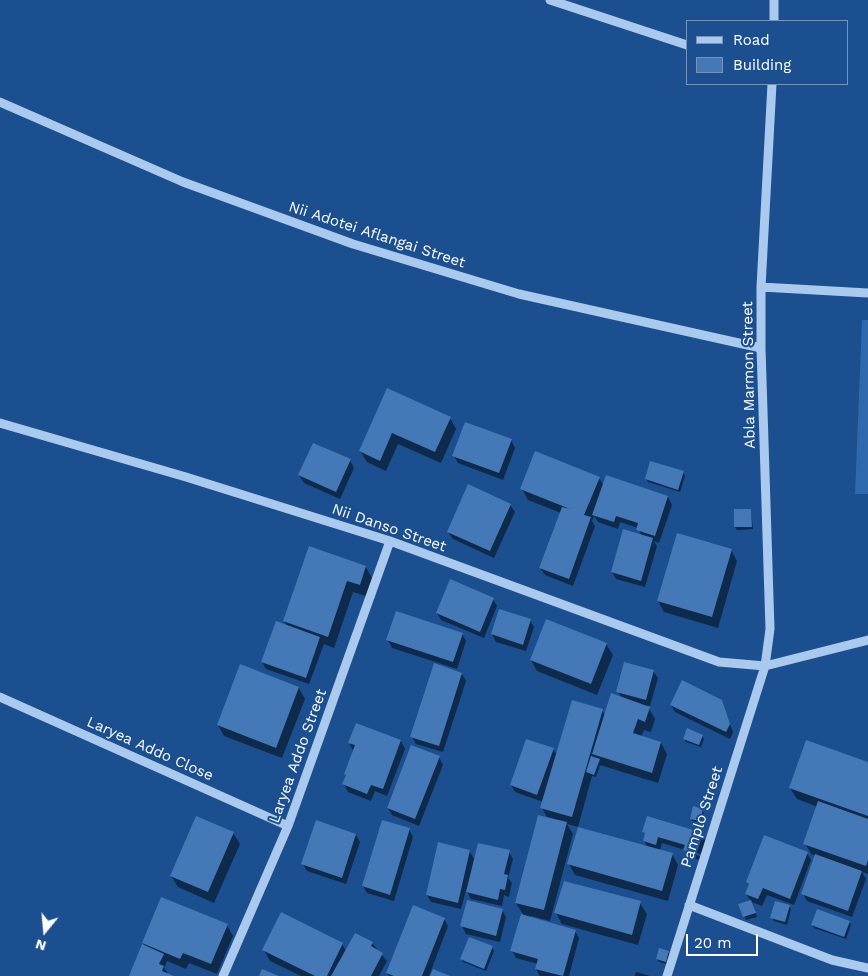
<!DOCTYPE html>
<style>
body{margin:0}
#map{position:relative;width:868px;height:976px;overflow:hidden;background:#1b4f8f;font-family:"Work Sans",sans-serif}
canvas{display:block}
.legend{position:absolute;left:686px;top:20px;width:162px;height:65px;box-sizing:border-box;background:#1b4f8f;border:1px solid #7695bc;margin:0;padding:6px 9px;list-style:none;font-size:15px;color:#fff}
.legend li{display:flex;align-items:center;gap:10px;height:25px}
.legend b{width:25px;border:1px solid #7695bc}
.north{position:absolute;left:20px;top:906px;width:50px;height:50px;-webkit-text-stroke:4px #1b4f8f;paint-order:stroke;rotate:197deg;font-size:14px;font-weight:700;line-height:20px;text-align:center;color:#fff}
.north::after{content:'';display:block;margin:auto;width:18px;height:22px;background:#fff;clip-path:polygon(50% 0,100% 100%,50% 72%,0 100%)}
.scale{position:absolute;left:686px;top:934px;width:72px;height:22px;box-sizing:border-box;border:2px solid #fff;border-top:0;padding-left:6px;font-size:15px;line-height:18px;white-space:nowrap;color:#fff;-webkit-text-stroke:4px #1b4f8f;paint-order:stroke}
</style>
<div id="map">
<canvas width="868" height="976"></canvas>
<ul class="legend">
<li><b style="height:6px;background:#a9c9ee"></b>Road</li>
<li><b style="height:14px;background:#4478b7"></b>Building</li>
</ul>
<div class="north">N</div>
<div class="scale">20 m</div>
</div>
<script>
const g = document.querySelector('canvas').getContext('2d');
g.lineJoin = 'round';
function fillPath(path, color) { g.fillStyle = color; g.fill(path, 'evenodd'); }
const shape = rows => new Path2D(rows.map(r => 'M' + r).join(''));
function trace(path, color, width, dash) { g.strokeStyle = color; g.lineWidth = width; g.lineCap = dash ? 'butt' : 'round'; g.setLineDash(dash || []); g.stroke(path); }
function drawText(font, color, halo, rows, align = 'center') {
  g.font = font + ' "Work Sans",sans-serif'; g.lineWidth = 4; g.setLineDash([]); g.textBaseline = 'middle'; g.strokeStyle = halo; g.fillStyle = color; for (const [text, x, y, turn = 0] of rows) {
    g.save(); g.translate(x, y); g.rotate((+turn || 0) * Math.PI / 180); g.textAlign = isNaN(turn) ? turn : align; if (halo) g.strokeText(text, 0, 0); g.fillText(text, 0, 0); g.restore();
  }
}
const green = shape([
 [862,320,868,320,868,494,855,494]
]);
const shadow = shape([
 [388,390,450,418,456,429,441,463,398,444,386,471,367,462,360,451],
 [511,440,515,448,503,480,458,463,454,456],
 [350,460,354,468,340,499,304,483,299,475],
 [683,472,685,476,680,492,648,482,646,479],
 [607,477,668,497,672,505,659,543,654,541,657,546,645,587,616,579,612,572,641,535,638,528,620,522,618,529,598,522,594,516,592,521,595,526,573,586,545,575,540,568,561,513,528,500,522,489,599,478,604,486],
 [510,505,515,512,494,558,453,539,448,532],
 [751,510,753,529,737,530,735,527],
 [731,550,737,561,718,628,664,612,658,601],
 [366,567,372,578,366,596,353,592,334,648,324,644,309,684,266,669,262,662,287,626,284,621],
 [493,599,497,606,484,638,441,620,437,613],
 [530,620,534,627,526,651,496,642,492,634],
 [462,634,466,641,457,669,392,648,388,640],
 [606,644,613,655,597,695,537,671,531,660],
 [653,671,658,678,650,706,647,705,655,719,651,732,644,730,641,737,661,743,667,754,658,783,600,765,596,777,592,776,578,827,567,824,573,834,550,921,531,916,531,918,575,931,579,938,569,976,540,976,536,969,538,964,516,958,512,951,524,916,516,903,548,819,542,808,543,802,515,792,511,785,553,749,557,755,602,710,605,716,622,698,618,692],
 [462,674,466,681,443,752,416,744,412,737],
 [299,688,305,699,282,758,224,736,218,725],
 [721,701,733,732,730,739,675,712,671,705],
 [356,724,401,741,405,749,387,796,375,791,371,801,348,792,344,784,353,750,349,743],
 [702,736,704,739,701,747,686,742,684,739],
 [439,757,443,765,419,826,392,815,388,808],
 [868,763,868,874,862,872,866,879,852,917,807,901,803,894,816,856,811,854,805,843,818,807,797,799,790,788],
 [702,810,704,813,701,824,693,822,691,818],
 [409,829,413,837,394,901,367,893,363,886],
 [644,832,702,834,706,841,702,854,688,850,688,852,701,857,700,860,689,857,685,850,662,843,660,851,672,854,678,865,668,901,575,875,569,864,648,848,644,841,646,835],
 [233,833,240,844,214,903,178,887,171,876],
 [356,835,360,842,346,884,307,871,303,864],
 [469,851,475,860,509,852,513,859,508,878,512,883,509,897,504,895,502,906,471,899,466,890,461,909,431,902,427,895],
 [807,853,811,860,794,905,767,895,762,906,752,902,757,917,746,920,740,905,751,901,746,894,750,886,747,882],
 [640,903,647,914,638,945,562,924,556,913],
 [789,906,791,909,787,925,774,921,772,918],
 [502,910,506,917,500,942,466,934,462,926],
 [444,919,448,926,429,976,389,976,387,973],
 [849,922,851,925,846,939,814,928,812,925],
 [227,925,233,936,217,974,189,963,186,969,167,961,164,968,170,976,131,976,145,947,143,943],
 [372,943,387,961,379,976,301,976,270,961,264,950,342,944,346,951],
 [492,947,494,951,486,971,463,962,462,959],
 [668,952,670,955,667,964,659,962,657,959],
 [636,972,650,976,635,976]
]);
const building = shape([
 [387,388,451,417,435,452,392,433,380,461,359,451],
 [465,422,512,439,499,473,452,456],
 [313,443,351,459,336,492,298,475],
 [535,451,600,477,584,515,591,517,569,579,539,568,562,507,570,509,520,489],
 [650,461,684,471,678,490,645,479],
 [606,475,668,496,655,536,636,530,638,523,616,516,614,522,592,515],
 [468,484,511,504,490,551,447,532],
 [734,509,751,509,752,527,734,527],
 [623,529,653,538,641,581,611,572],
 [677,533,732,549,712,617,657,601],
 [309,546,366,566,360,585,347,581,328,637,283,621],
 [450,579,494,598,480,632,436,613],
 [499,609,531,619,523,645,491,634],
 [396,611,463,633,453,662,386,640],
 [546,619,607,643,591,684,530,660],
 [276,621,320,637,306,678,261,662],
 [624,662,654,670,646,700,616,692],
 [434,663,462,673,439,746,410,737],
 [240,664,299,687,276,748,217,725],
 [682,680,722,700,730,724,726,732,670,705],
 [611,693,650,707,645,722,638,719,633,733,661,742,652,773,592,754],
 [572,700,603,709,572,817,540,808],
 [356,723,401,740,383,789,371,785,367,794,342,784,346,775,344,774,355,745,348,743],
 [687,728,703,735,699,745,683,739],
 [526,739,554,748,537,795,510,785],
 [806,740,868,762,868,816,789,788],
 [411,745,440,756,415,819,387,808],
 [591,756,600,759,594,775,586,772],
 [818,801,868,819,868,860,866,866,803,844],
 [693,806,703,809,700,821,690,819],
 [538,815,567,822,544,910,515,903],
 [196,816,234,832,208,892,170,876],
 [647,816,703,833,696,854,683,850,685,845,658,837,656,845,643,841,645,833,642,832],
 [316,820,356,834,342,878,301,864],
 [382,820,410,828,390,895,362,886],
 [578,827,673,853,662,891,567,864],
 [764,835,808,852,790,899,763,888,758,899,745,894,749,884,746,882],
 [438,842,470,850,458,903,426,895],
 [478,843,510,850,504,874,508,875,505,890,500,889,498,900,466,892],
 [815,854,862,871,848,911,801,894],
 [564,881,641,901,632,935,554,913],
 [161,897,228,924,211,964,183,953,180,959,142,943],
 [467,900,503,909,496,936,460,926],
 [751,900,756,913,743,917,738,904],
 [775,901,790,905,785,922,770,918],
 [413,905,445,918,422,976,394,976,386,973],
 [817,909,850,921,844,937,811,925],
 [281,912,343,943,327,976,315,976,262,950],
 [521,914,576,930,563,976,535,969,538,959,510,951],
 [355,933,373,942,371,946,383,953,371,976,331,976],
 [469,937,493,946,484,969,460,959],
 [142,944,164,954,159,964,164,966,162,971,174,976,129,976],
 [659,948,669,951,666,962,656,959],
 [262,969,279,976,259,976],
 [433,969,450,976,430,976]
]);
const minor = shape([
 [550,0,687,45],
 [774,21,774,0],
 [0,102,183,182,353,244,519,294,761,348],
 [761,287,868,293],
 [0,423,186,477,390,541,719,662,765,666,868,640],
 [0,697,288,826],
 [689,905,832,960,868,968],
 [223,976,288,826,390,541],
 [667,976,765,666,770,629,761,348,761,287,772,84]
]);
const streetNames = [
 ["Nii Adotei Aflangai Street",377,235,18],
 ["Abla Marmon Street",749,375,-91],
 ["Nii Danso Street",389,528,19],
 ["Laryea Addo Close",150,749,24],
 ["Laryea Addo Street",298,756,-70],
 ["Pamplo Street",702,817,-72]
];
fillPath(green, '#2e69ad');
fillPath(shadow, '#0007');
fillPath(building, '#4478b7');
trace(minor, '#a9c9ee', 9);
drawText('15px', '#fff', '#1b4f8f', streetNames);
</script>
